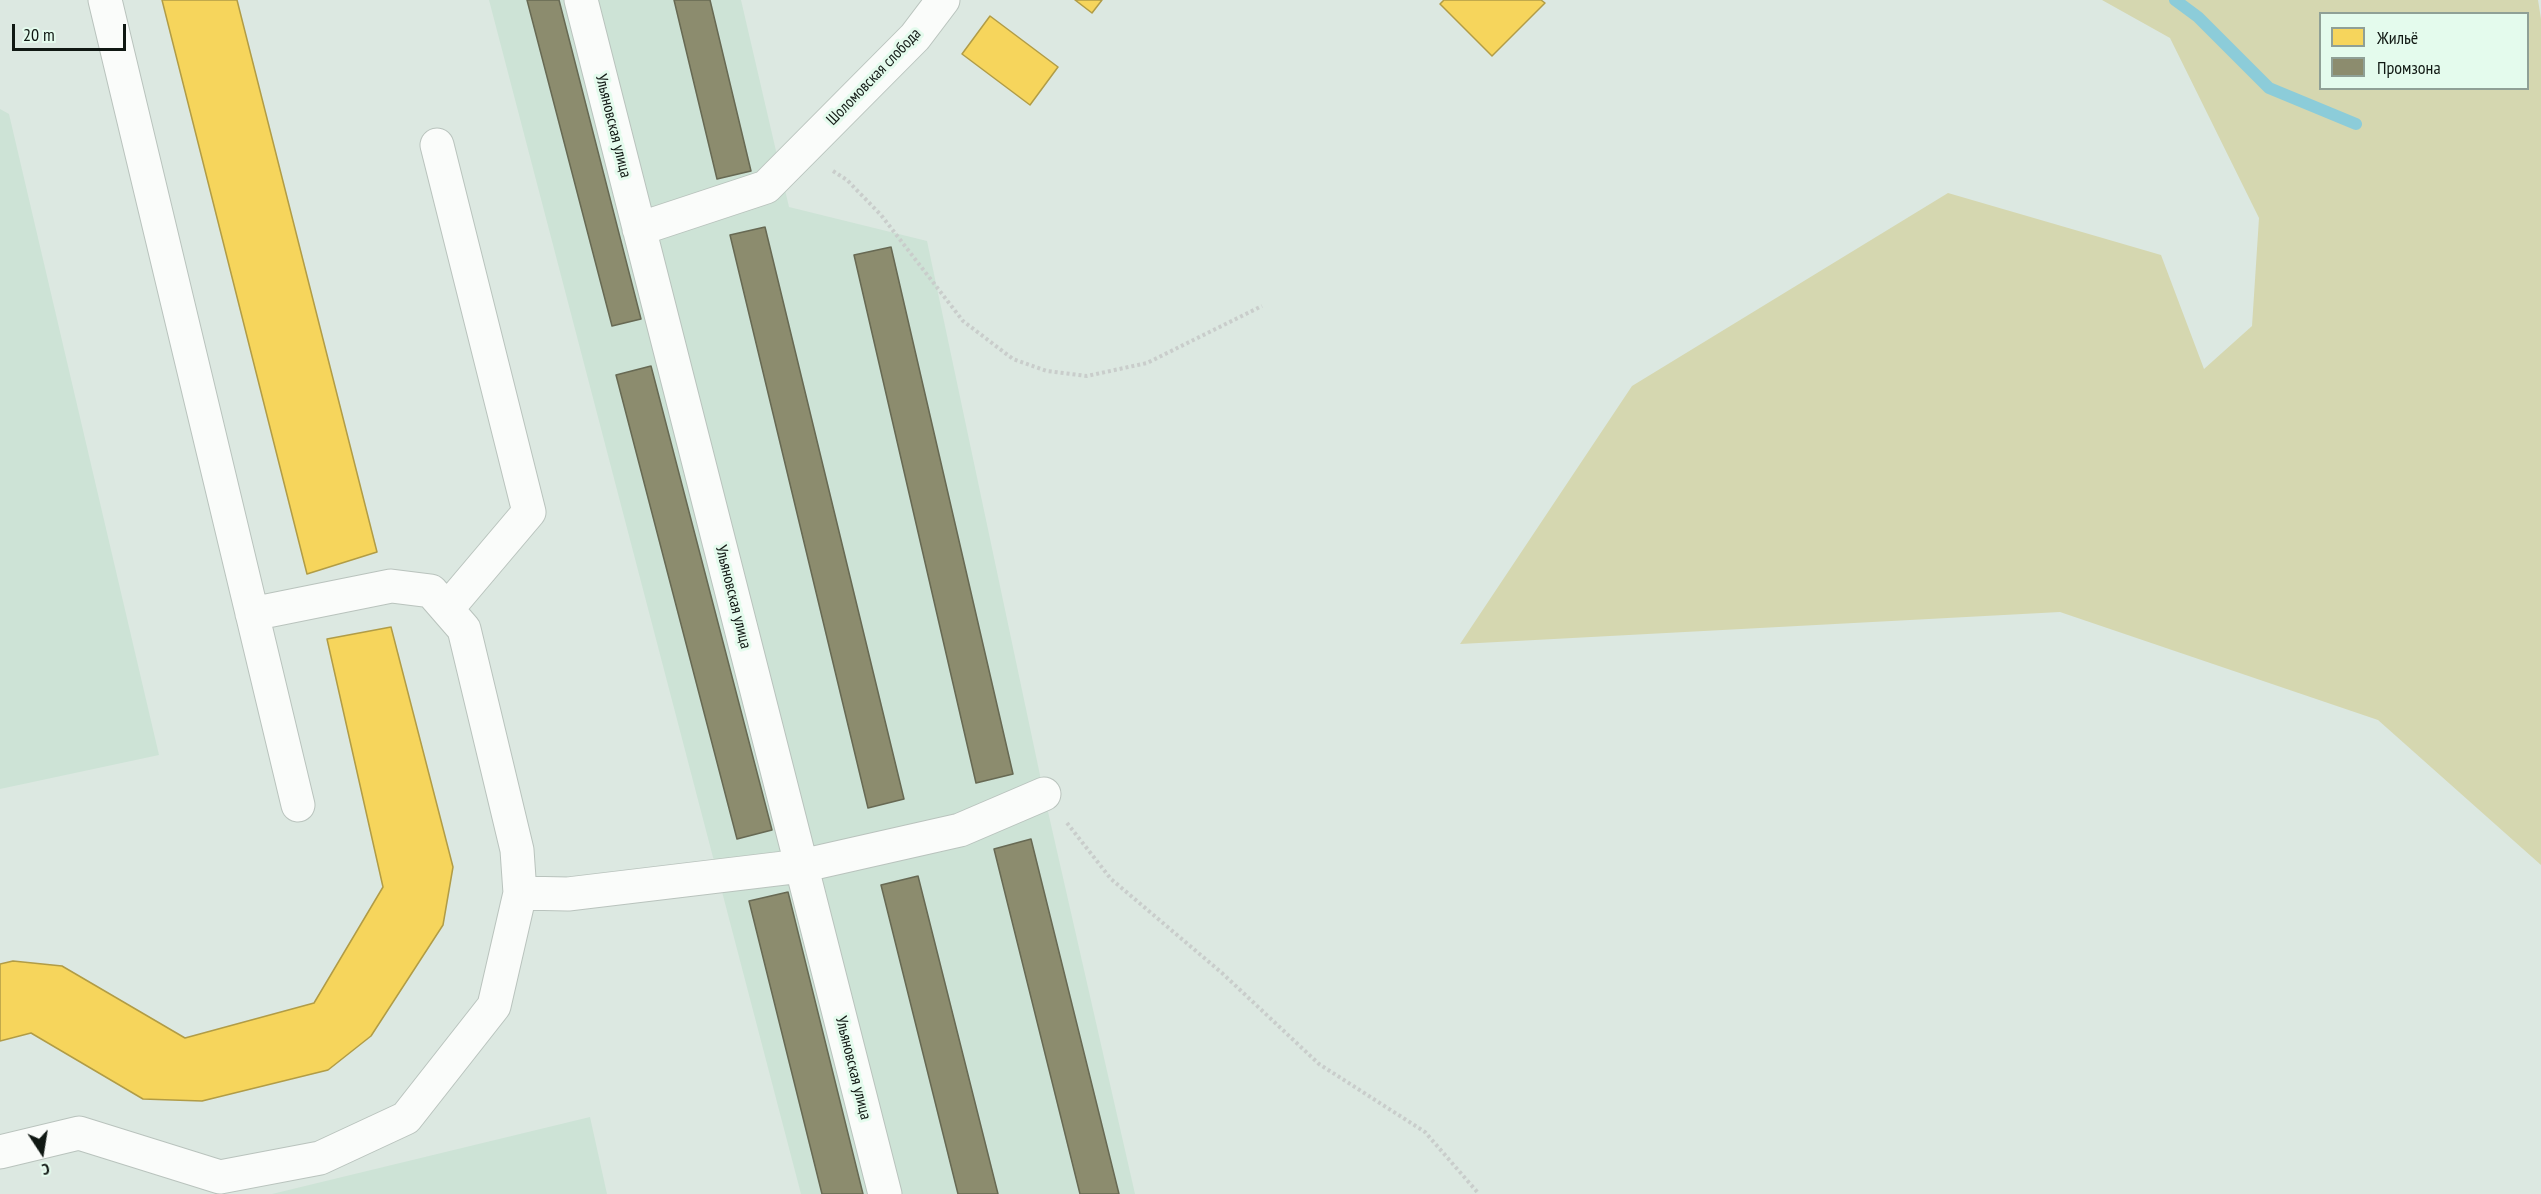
<!DOCTYPE html>
<meta charset="utf-8">
<style>
body{margin:0}
#map{position:relative;width:2541px;height:1194px;overflow:hidden;background:#dce8e1;font-family:"PT Sans Narrow",sans-serif}
canvas{display:block}
.legend{position:absolute;left:2319px;top:12px;width:210px;height:78px;box-sizing:border-box;background:#e4fbed;border:2px solid #8fa096;margin:0;padding:8px 10px;list-style:none;font-size:18px;color:#101813}
.legend li{display:flex;align-items:center;gap:12px;height:30px}
.legend b{width:30px;border:2px solid #8fa096}
.north{position:absolute;left:12px;top:1122px;width:60px;height:60px;-webkit-text-stroke:4px #e4fbed;paint-order:stroke;rotate:168deg;font-size:16px;font-weight:700;line-height:24px;text-align:center;color:#101813}
.north::after{content:'';display:block;margin:auto;width:21px;height:27px;background:#101813;clip-path:polygon(50% 0,100% 100%,50% 72%,0 100%)}
.scale{position:absolute;left:12px;top:24px;width:114px;height:27px;box-sizing:border-box;border:3px solid #101813;border-top:0;padding-left:8px;font-size:18px;line-height:21px;white-space:nowrap;color:#101813;-webkit-text-stroke:4px #e4fbed;paint-order:stroke}
</style>
<div id="map">
<canvas width="2541" height="1194"></canvas>
<ul class="legend">
<li><b style="height:16px;background:#f6d55c"></b>Жильё</li>
<li><b style="height:16px;background:#8c8c6e"></b>Промзона</li>
</ul>
<div class="north">С</div>
<div class="scale">20 m</div>
</div>
<script>
const g = document.querySelector('canvas').getContext('2d');
g.lineJoin = 'round';
function fillPath(path, color) { g.fillStyle = color; g.fill(path, 'evenodd'); }
const shape = rows => new Path2D(rows.map(r => 'M' + r).join(''));
function trace(path, color, width, dash) { g.strokeStyle = color; g.lineWidth = width; g.lineCap = dash ? 'butt' : 'round'; g.setLineDash(dash || []); g.stroke(path); }
function drawText(font, color, halo, rows, align = 'center') {
  g.font = font + ' "PT Sans Narrow",sans-serif'; g.lineWidth = 6; g.setLineDash([]); g.textBaseline = 'middle'; g.strokeStyle = halo; g.fillStyle = color; for (const [text, x, y, turn = 0] of rows) {
    g.save(); g.translate(x, y); g.rotate((+turn || 0) * Math.PI / 180); g.textAlign = isNaN(turn) ? turn : align; if (halo) g.strokeText(text, 0, 0); g.fillText(text, 0, 0); g.restore();
  }
}
const built = shape([
 [489,0,741,0,789,207,927,241,1044,794,1135,1194,801,1194],
 [0,109,9,114,159,755,0,789],
 [590,1117,607,1194,272,1194]
]);
const green = shape([
 [2102,0,2538,0,2541,19,2541,865,2378,720,2060,612,1460,644,1632,386,1948,193,2161,255,2204,369,2252,326,2259,218,2170,38],
 [2320,14,2528,14,2528,88,2320,88]
]);
const homes = shape([
 [162,0,237,0,377,552,307,574,162,0],
 [1075,0,1102,0,1092,13,1075,0],
 [1444,0,1541,0,1545,3,1492,56,1440,4,1444,0],
 [990,16,1058,67,1030,105,962,54,990,16],
 [391,627,453,867,443,925,371,1036,328,1070,202,1101,143,1099,31,1033,0,1041,0,964,13,961,62,966,185,1038,314,1003,383,887,327,639,391,627]
]);
const industry = shape([
 [527,0,559,0,641,319,612,326,527,0],
 [674,0,710,0,751,171,717,179,674,0],
 [765,227,904,799,868,808,730,235,765,227],
 [891,247,1013,774,976,783,854,255,891,247],
 [651,366,772,830,737,839,616,375,651,366],
 [1031,839,1119,1194,1080,1194,994,849,1031,839],
 [918,876,998,1194,958,1194,881,885,918,876],
 [788,892,863,1194,822,1194,749,901,788,892]
]);
const stream = shape([
 [2175,0,2198,17,2269,88,2356,124]
]);
const path = shape([
 [833,171,847,180,881,215,963,321,1013,359,1047,371,1087,376,1147,363,1262,306],
 [1067,823,1111,879,1222,973,1319,1064,1425,1132,1479,1194]
]);
const minor = shape([
 [105,0,298,805],
 [581,0,885,1194],
 [437,145,529,512,447,609],
 [639,229,766,187,915,37,943,0],
 [252,614,391,586,431,591,464,629,517,850,520,893,568,894,801,866,960,830,1044,794],
 [0,1152,79,1133,220,1177,320,1158,406,1118,494,1006,520,893]
]);
const streetNames = [
 ["Шоломовская слобода",874,77,-46],
 ["Ульяновская улица",613,126,76],
 ["Ульяновская улица",733,597,76],
 ["Ульяновская улица",853,1068,76]
];
fillPath(built, '#cde3d6');
fillPath(green, '#d5d7b0');
fillPath(homes, '#f6d55c');
trace(homes, '#b19c46', 1.5);
fillPath(industry, '#8c8c6e');
trace(industry, '#676953', 1.5);
trace(stream, '#8cccd9', 12);
trace(minor, '#b9c3bd', 35);
trace(path, '#c9cdcb', 4, [3, 3]);
trace(minor, '#fafcfa', 33);
drawText('16px', '#101813', '#e4fbed', streetNames);
</script>
